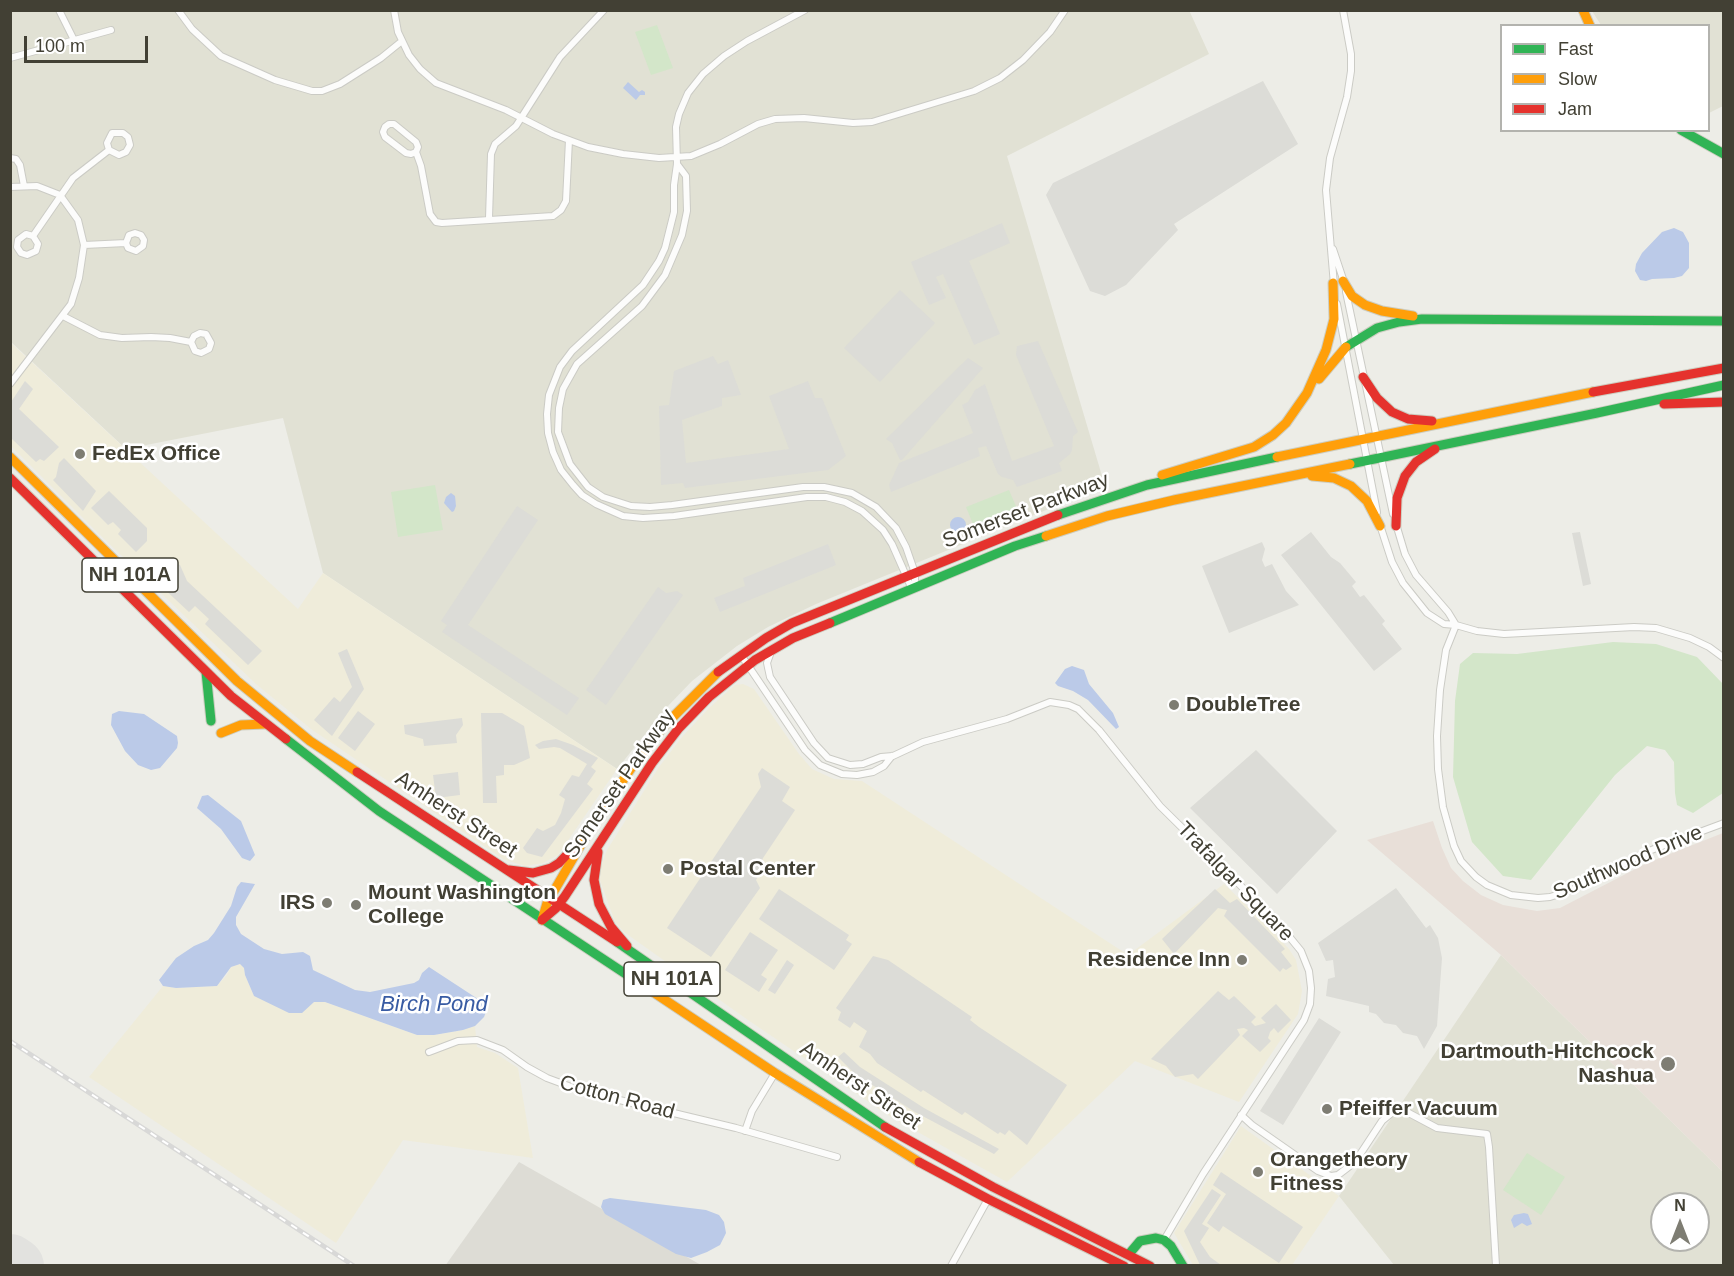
<!DOCTYPE html>
<style>
body{margin:0}
#map{position:relative;width:1734px;height:1276px;overflow:hidden;background:#edede7;font-family:Helvetica,sans-serif}
canvas{display:block}
.frame{position:absolute;inset:0;border:12px solid #424034;pointer-events:none}
.legend{position:absolute;left:1500px;top:24px;width:210px;height:108px;box-sizing:border-box;background:#fff;border:2px solid #b3b3ae;margin:0;padding:8px 10px;list-style:none;font-size:18px;color:#424034}
.legend li{display:flex;align-items:center;gap:12px;height:30px}
.legend b{width:30px;border:2px solid #b3b3ae}
.north{position:absolute;left:1650px;top:1192px;width:60px;height:60px;box-sizing:border-box;background:#fff;border:2px solid #b3b3ae;border-radius:50%;rotate:0deg;font-size:16px;font-weight:700;line-height:24px;text-align:center;color:#424034}
.north::after{content:'';display:block;margin:auto;width:21px;height:27px;background:#7e7d73;clip-path:polygon(50% 0,100% 100%,50% 72%,0 100%)}
.scale{position:absolute;left:24px;top:36px;width:124px;height:27px;box-sizing:border-box;border:3px solid #424034;border-top:0;padding-left:8px;font-size:18px;line-height:21px;white-space:nowrap;color:#424034;-webkit-text-stroke:4px #fff;paint-order:stroke}
</style>
<div id="map">
<canvas width="1734" height="1276"></canvas>
<div class="frame"></div>
<ul class="legend">
<li><b style="height:8px;background:#30b455"></b>Fast</li>
<li><b style="height:8px;background:#ff9f0a"></b>Slow</li>
<li><b style="height:8px;background:#e5322d"></b>Jam</li>
</ul>
<div class="north">N</div>
<div class="scale">100 m</div>
</div>
<script>
const g = document.querySelector('canvas').getContext('2d');
g.lineJoin = 'round';
function fillPath(path, color) { g.fillStyle = color; g.fill(path, 'evenodd'); }
const shape = rows => new Path2D(rows.map(r => 'M' + r).join(''));
function trace(path, color, width, dash) { g.strokeStyle = color; g.lineWidth = width; g.lineCap = dash ? 'butt' : 'round'; g.setLineDash(dash || []); g.stroke(path); }
function drawText(font, color, halo, rows, align = 'center') {
  g.font = font + ' Helvetica,sans-serif'; g.lineWidth = 5; g.setLineDash([]); g.textBaseline = 'middle'; g.strokeStyle = halo; g.fillStyle = color; for (const [text, x, y, turn = 0] of rows) {
    g.save(); g.translate(x, y); g.rotate((+turn || 0) * Math.PI / 180); g.textAlign = isNaN(turn) ? turn : align; if (halo) g.strokeText(text, 0, 0); g.fillText(text, 0, 0); g.restore();
  }
}
const residential = shape([
 [1189,10,1209,54,1007,156,1105,486,816,604,768,627,737,646,692,681,667,707,617,769,323,573,283,418,126,449,11,342,10,11],
 [1592,11,1723,11,1723,106,1709,113,1708,26,1601,25],
 [1501,955,1723,1172,1723,1265,1394,1265,1339,1196],
 [1662,1204,1698,1204,1698,1240,1662,1240]
]);
const commercial = shape([
 [10,342,298,609,323,573,617,769,558,855,543,863,525,866,503,859,311,729,256,684,99,534,11,446],
 [743,684,754,689,799,754,812,769,834,779,862,781,1128,955,1224,884,1266,924,1289,949,1296,960,1302,991,1298,1014,1239,1102,1135,1061,1007,1182,891,1117,748,1020,624,932,615,922,600,880,601,867,607,850,659,767,682,737,709,708,735,685],
 [240,964,244,968,245,975,254,996,308,1006,314,1002,325,1002,417,1035,434,1035,463,1030,475,1026,477,1047,495,1053,518,1068,533,1158,403,1140,336,1243,89,1077,163,986,176,988,217,986,227,975,231,967],
 [1241,1126,1339,1196,1292,1265,1193,1265,1174,1233]
]);
const industrial = shape([
 [519,1162,701,1265,445,1266]
]);
const medical = shape([
 [1433,821,1442,848,1451,868,1463,881,1481,895,1503,905,1537,911,1560,908,1647,863,1723,833,1723,1172,1501,955,1367,840]
]);
const green = shape([
 [657,25,673,68,651,75,635,32],
 [435,485,443,530,398,537,391,492],
 [1009,490,1018,511,975,529,966,507],
 [1613,642,1656,644,1697,657,1723,684,1723,793,1693,813,1677,805,1675,793,1674,762,1665,750,1647,746,1615,775,1531,880,1503,876,1472,842,1453,777,1455,701,1460,664,1473,653,1517,654],
 [1527,1153,1565,1177,1541,1215,1503,1190]
]);
const parking = shape([
 [1263,81,1298,144,1174,224,1178,230,1126,285,1105,296,1090,291,1046,195,1053,183],
 [1002,223,1010,243,969,261,1000,334,974,345,943,274,936,277,946,298,929,305,911,262],
 [900,290,935,323,880,382,844,348],
 [1038,341,1078,432,1073,436,1072,450,1070,454,1059,463,1062,471,1017,487,1013,480,1002,477,998,474,986,446,978,448,980,456,891,492,889,485,899,463,973,433,962,405,968,402,975,390,985,384,1012,461,1054,446,1016,355,1017,346],
 [713,356,718,364,728,360,741,395,722,398,722,406,682,420,686,463,789,449,769,396,808,381,815,398,822,398,846,456,828,470,685,488,683,483,661,485,659,406,669,405,674,371],
 [968,358,983,368,902,460,900,460,892,443,886,439],
 [25,381,33,389,19,409,59,447,44,461,40,459,36,462,11,438,11,402],
 [64,458,96,491,83,511,53,480,56,477,59,463],
 [109,491,147,528,147,541,136,552,118,534,121,530,113,522,108,525,91,508],
 [517,506,538,520,468,625,579,698,567,715,442,632,447,625,441,621],
 [1311,532,1331,557,1340,563,1356,582,1352,586,1360,597,1364,595,1385,621,1382,624,1402,649,1374,671,1281,555],
 [1580,532,1591,584,1583,586,1572,533],
 [1262,542,1265,549,1262,560,1265,567,1272,564,1286,591,1299,605,1229,633,1202,566],
 [828,544,836,565,720,612,714,598,745,586,743,578],
 [174,562,180,565,187,581,262,651,248,665,205,624,209,619,195,606,189,612,161,586],
 [658,587,666,593,677,591,683,595,606,705,586,690],
 [347,649,364,689,332,736,314,720,334,697,340,702,352,687,338,653],
 [358,711,375,724,355,751,338,738],
 [481,713,502,713,524,726,530,758,514,765,504,765,504,775,496,776,497,803,483,803],
 [462,718,463,725,456,735,457,743,424,746,423,739,405,734,404,725],
 [556,739,573,745,598,758,591,767,596,771,587,784,593,789,542,857,527,853,523,848,537,828,543,831,555,825,561,813,565,799,559,795,572,775,579,777,587,764,560,748,554,747,539,749,535,745,543,741],
 [1256,750,1337,831,1277,894,1190,808],
 [762,768,790,787,782,801,795,810,763,858,757,873,759,875,756,880,760,888,711,957,667,928,761,787,758,774],
 [458,772,460,795,436,798,433,775],
 [1396,888,1426,928,1430,925,1438,938,1442,958,1437,1026,1424,1049,1417,1036,1403,1033,1396,1025,1384,1023,1376,1014,1369,1012,1369,1006,1326,996,1328,979,1335,977,1333,960,1326,961,1318,943],
 [779,889,849,935,846,940,852,944,834,970,759,919],
 [1215,889,1230,903,1237,899,1285,949,1281,952,1292,966,1286,970,1283,968,1280,972,1224,916,1227,910,1218,908,1174,954,1162,939],
 [750,932,778,950,761,975,767,979,759,992,725,970],
 [873,956,888,960,972,1017,970,1020,979,1027,1067,1085,1027,1145,1009,1130,1005,1135,1000,1132,998,1134,965,1112,962,1115,923,1090,921,1092,877,1063,870,1054,859,1047,867,1031,854,1022,850,1028,838,1020,841,1012,836,1008],
 [787,960,794,965,775,994,768,990],
 [1218,991,1229,1000,1234,996,1256,1017,1251,1022,1255,1026,1266,1023,1261,1018,1276,1004,1291,1020,1278,1033,1274,1028,1270,1032,1268,1038,1271,1041,1260,1052,1242,1036,1248,1030,1244,1028,1237,1029,1240,1035,1198,1079,1193,1074,1175,1077,1166,1066,1151,1059],
 [1319,1018,1341,1032,1283,1125,1260,1111],
 [844,1052,860,1067,924,1108,999,1149,994,1154,915,1112,855,1074,838,1057],
 [1221,1172,1303,1227,1279,1263,1223,1226,1219,1232,1207,1223,1226,1194,1213,1185],
 [1212,1189,1221,1195,1202,1224,1209,1228,1200,1242,1210,1257,1221,1265,1200,1265,1184,1231]
]);
const water = shape([
 [628,82,639,92,642,90,645,92,645,95,640,95,636,100,623,88],
 [1674,228,1683,232,1689,243,1689,268,1682,276,1674,278,1652,279,1646,281,1640,280,1635,271,1636,264,1642,253,1662,232],
 [451,493,455,496,456,506,454,511,452,512,444,503,446,497],
 '950 525a8 8 0 1 1 16 0a8 8 0 1 1-16 0Z',
 [1072,666,1084,670,1089,684,1113,713,1119,727,1116,729,1088,700,1073,691,1058,686,1055,683,1065,669],
 [119,711,144,714,177,736,178,743,177,748,160,768,151,770,138,765,125,751,111,725,112,714],
 [208,795,241,821,255,855,250,861,242,858,221,829,197,808,202,796],
 [241,882,255,884,236,917,236,925,241,934,264,949,282,954,303,952,310,956,313,970,355,990,370,992,414,983,419,980,422,973,429,967,481,1001,486,1012,484,1017,475,1026,463,1030,434,1035,417,1035,325,1002,314,1002,302,1013,289,1013,254,996,245,975,244,968,240,964,231,967,217,986,176,988,163,986,159,980,176,958,194,946,208,940,214,933,231,906,237,887],
 [610,1198,706,1210,719,1215,724,1222,726,1233,720,1245,707,1252,691,1258,676,1254,605,1214,601,1207,603,1200],
 [1524,1213,1528,1214,1532,1224,1527,1226,1522,1223,1514,1228,1511,1220,1514,1215]
]);
const taxiway = shape([
 [10,1263,13,1266]
]);
const runway = shape([
 [10,1262,16,1266]
]);
const street = shape([
 [59,10,74,40],
 [178,10,192,29,221,56,275,80,312,91,322,91,340,84,381,58,402,41],
 [394,10,398,32,409,55,420,69,436,83,506,110,553,134,588,147,623,154,659,158,691,156,720,144,758,124,775,119,804,118,853,123,872,122,974,91,1000,78,1023,60,1050,32,1065,10],
 [805,10,747,41,724,56,703,74,688,93,679,114,676,127,677,164,674,185,674,212,665,248,659,261,643,285,572,351,560,367,549,395,547,414,548,433,553,452,561,470,573,485,582,495,596,504,623,516,643,518,674,516,807,497,826,497,845,502,862,511,883,530,892,544,911,587],
 [10,58,111,30],
 [416,152,411,154,406,153,385,137,383,132,385,127,389,124,394,124,416,142,418,147,416,152,421,166,430,214,436,222,442,223,553,216,561,210,566,201,569,140],
 [10,158,16,159,20,165,24,186],
 [677,164,686,176,687,211,682,235,665,275,642,306,577,364,563,389,559,408,558,432,570,464,588,487,603,497,631,506,650,507,672,505,803,487,824,487,852,493,876,507,896,528,906,547,915,573,915,581,912,587],
 [10,187,37,186,60,195,78,220,84,245,79,278,71,304,10,384],
 [489,218,491,154,495,144,516,126,560,57,604,10],
 [33,236,38,244,36,251,27,255,21,253,17,247,18,240,26,234,33,236,73,178,109,150,119,155,126,152,130,145,128,137,123,133,112,133,107,143,109,150],
 [84,245,126,243,129,235,135,233,141,235,144,240,143,246,136,251,128,248,126,243],
 [1333,249,1344,282],
 [1334,285,1326,190,1330,158,1347,97,1351,71,1351,54,1343,10],
 [1346,292,1393,514],
 [1337,304,1377,512],
 [63,316,100,335,122,338,151,337,170,338,191,342,195,351,201,353,209,349,211,343,206,334,200,333,194,336,191,342],
 [1396,524,1405,554,1416,575,1448,612,1456,625],
 [1380,525,1392,562,1403,583,1427,613,1444,624,1456,625,1477,631,1504,634,1634,627,1656,628,1690,638,1709,647,1724,658],
 [1456,625,1446,650,1440,690,1437,736,1438,769,1443,807,1454,846,1461,861,1476,877,1487,885,1511,895,1538,898,1550,897,1572,890,1646,852,1724,823],
 [771,652,767,663,770,677,814,743,828,758,850,765,863,764,881,757,893,756,923,742,1007,719,1050,702,1069,705,1078,709,1099,730,1160,806,1238,883,1283,929,1301,951,1309,971,1311,988,1310,1004,1304,1020,1203,1174,1164,1240],
 [741,655,805,750,820,765,842,774,857,775,873,772,884,766,892,756],
 [429,1052,458,1041,477,1040,503,1050,527,1067,547,1078,582,1091,736,1128,837,1157],
 [1241,1115,1252,1125,1318,1171,1331,1176,1338,1175,1355,1162,1382,1121,1393,1112,1405,1111,1437,1128,1487,1134,1489,1147,1496,1266],
 [745,1131,752,1111,775,1073],
 [951,1266,988,1199]
]);
const fast = shape([
 [1681,130,1724,154],
 [1346,347,1377,328,1399,322,1422,319,1724,321],
 [1597,413,1724,385],
 [1350,464,1597,413],
 [1058,515,1147,485,1277,457],
 [830,623,1015,546,1046,536],
 [206,672,211,721],
 [286,739,379,811,650,990],
 [617,942,885,1127],
 [1129,1254,1140,1241,1156,1238,1164,1240,1171,1246,1183,1266]
]);
const slow = shape([
 [1583,10,1590,26],
 [1343,281,1352,296,1365,305,1382,311,1413,316],
 [1319,379,1346,347],
 [10,457,237,681,310,741,357,772],
 [1277,457,1593,392],
 [1162,475,1254,447,1273,435,1286,423,1307,393,1326,350,1334,319,1333,283],
 [1312,476,1334,478,1351,486,1367,501,1380,526],
 [1046,536,1107,516,1174,500,1350,464],
 [221,733,241,725,265,724],
 [542,920,547,903,590,829,634,764,663,727,718,672],
 [650,990,775,1073,919,1162]
]);
const jam = shape([
 [1363,377,1377,398,1392,412,1408,419,1432,421],
 [1593,392,1724,368],
 [1664,404,1724,402],
 [10,478,231,696,286,739],
 [1396,526,1397,498,1405,476,1416,462,1435,449],
 [718,672,766,638,792,623,1058,515],
 [357,772,617,942],
 [598,852,594,880,599,904,611,927,627,946],
 [509,870,533,873,551,868,559,863,576,845],
 [542,920,556,908,565,896,652,763,679,728,709,697,755,660,793,638,830,623],
 [885,1127,993,1187,1150,1266],
 [919,1162,988,1199,1124,1266]
]);
const rail = shape([
 [10,1041,354,1266]
]);
const markers = [
 [80,454,6,"#7e7d73"],
 [1174,705,6,"#7e7d73"],
 [668,869,6,"#7e7d73"],
 [327,903,6,"#7e7d73"],
 [356,905,6,"#7e7d73"],
 [1242,960,6,"#7e7d73"],
 [1668,1064,8,"#7e7d73"],
 [1327,1109,6,"#7e7d73"],
 [1258,1172,6,"#7e7d73"]
];
const shields = [
 [130,575,96],
 [672,979,96]
];
const shieldNames = [
 ["NH 101A",130,575],
 ["NH 101A",672,979]
];
const poiNames = [
 ["FedEx Office",92,454],
 ["DoubleTree",1186,705],
 ["Postal Center",680,869],
 ["Mount Washington",368,893],
 ["College",368,917],
 ["IRS",315,903,"right"],
 ["Residence Inn",1230,960,"right"],
 ["Dartmouth-Hitchcock",1654,1052,"right"],
 ["Nashua",1654,1076,"right"],
 ["Pfeiffer Vacuum",1339,1109],
 ["Orangetheory",1270,1160],
 ["Fitness",1270,1184]
];
const streetNames = [
 ["Somerset Parkway",1026,511,-21],
 ["Somerset Parkway",620,784,-55],
 ["Amherst Street",456,815,33],
 ["Southwood Drive",1628,863,-23],
 ["Trafalgar Square",1235,882,46],
 ["Amherst Street",860,1086,34],
 ["Cotton Road",617,1098,15]
];
const waterNames = [
 ["Birch Pond",434,1005]
];
fillPath(residential, '#e1e1d4');
fillPath(commercial, '#efecda');
fillPath(industrial, '#dddcd5');
fillPath(medical, '#e8dfd8');
fillPath(green, '#d3e6c9');
fillPath(parking, '#dcdcd7');
fillPath(water, '#bbcae8');
trace(taxiway, '#e2e2df', 22);
trace(runway, '#e2e2df', 56);
trace(street, '#cbcbc5', 8);
trace(fast, '#cdcdc0', 11);
trace(slow, '#cdcdc0', 11);
trace(jam, '#cdcdc0', 11);
trace(street, '#fcfcfb', 6);
trace(fast, '#30b455', 9);
trace(slow, '#ff9f0a', 9);
trace(jam, '#e5322d', 9);
trace(rail, '#d8d8d7', 4.5);
trace(rail, '#fff', 2, [7]);
for (const [x, y, r, color] of markers) { const dot = new Path2D(); dot.arc(x, y, r, 0, 2 * Math.PI); g.fillStyle = color; g.fill(dot); trace(dot, '#fff', 2); }
for (const [x, y, w] of shields) { const box = new Path2D(); box.roundRect(x - w / 2, y - 17, w, 34, 4.5); g.fillStyle = '#fff'; g.fill(box); trace(box, '#424034', 1.5); }
drawText('bold 20px', '#424034', null, shieldNames);
drawText('bold 21px', '#424034', '#fff', poiNames, 'left');
drawText('21px', '#424034', '#fff', streetNames);
drawText('italic 22px', '#385ba3', '#fff', waterNames);
</script>
